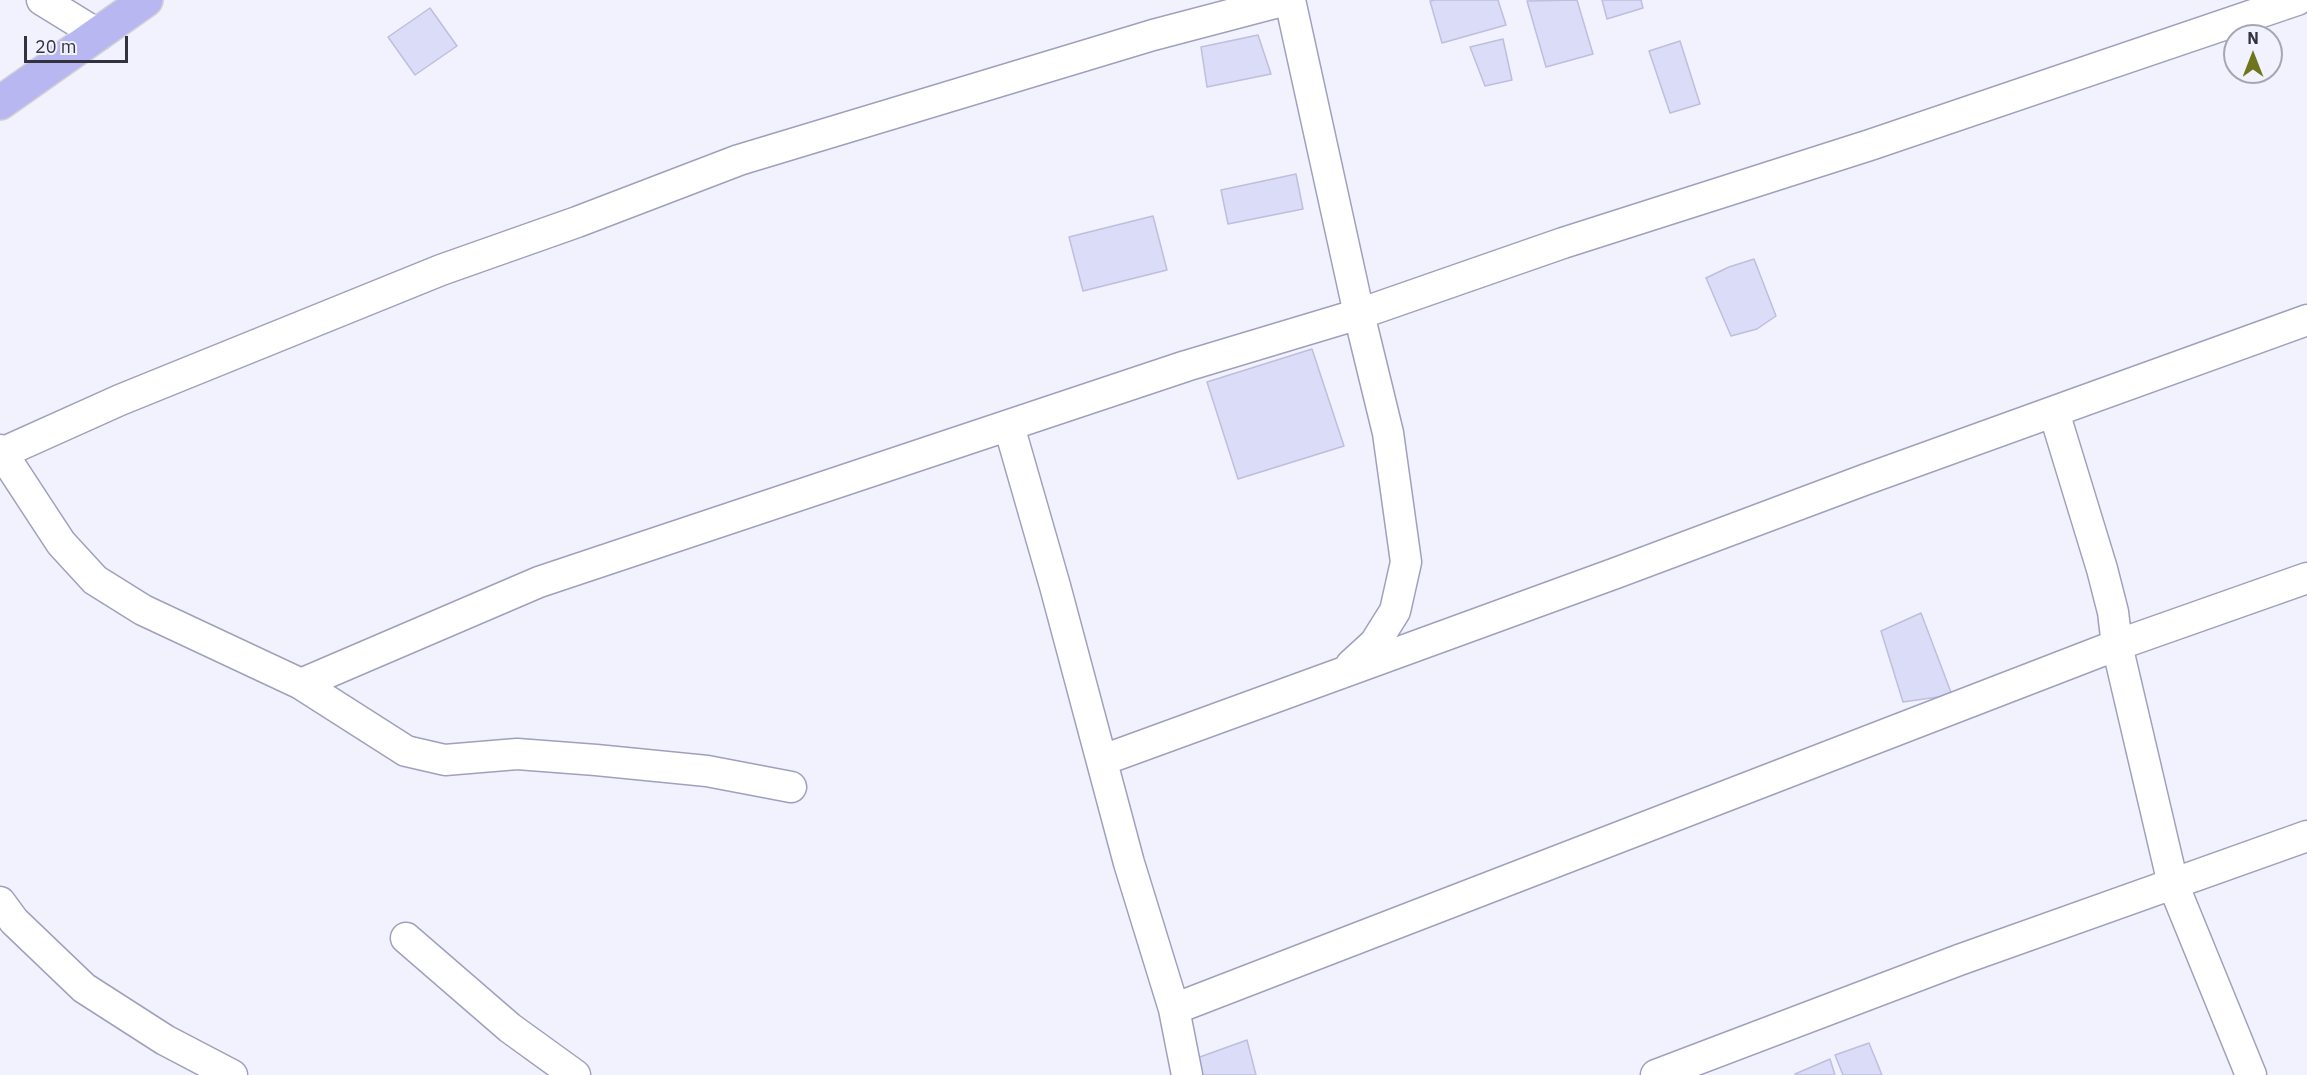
<!DOCTYPE html>
<style>
body{margin:0}
#map{position:relative;width:2307px;height:1075px;overflow:hidden;background:#f2f2ff;font-family:"IBM Plex Sans",sans-serif}
canvas{display:block}
.north{position:absolute;left:2223px;top:24px;width:60px;height:60px;box-sizing:border-box;background:#f2f2ff;border:2px solid #a6a6b2;border-radius:50%;rotate:0deg;font-size:16px;font-weight:700;line-height:24px;text-align:center;color:#33333f}
.north::after{content:'';display:block;margin:auto;width:21px;height:27px;background:#6f751d;clip-path:polygon(50% 0,100% 100%,50% 72%,0 100%)}
.scale{position:absolute;left:24px;top:36px;width:104px;height:27px;box-sizing:border-box;border:3px solid #33333f;border-top:0;padding-left:8px;font-size:18px;line-height:21px;white-space:nowrap;color:#33333f;-webkit-text-stroke:4px #f2f2ff;paint-order:stroke}
</style>
<div id="map">
<canvas width="2307" height="1075"></canvas>
<div class="north">N</div>
<div class="scale">20 m</div>
</div>
<script>
const g = document.querySelector('canvas').getContext('2d');
g.lineJoin = 'round';
function fillPath(path, color) { g.fillStyle = color; g.fill(path, 'evenodd'); }
const shape = rows => new Path2D(rows.map(r => 'M' + r).join(''));
function trace(path, color, width, dash) { g.strokeStyle = color; g.lineWidth = width; g.lineCap = dash ? 'butt' : 'round'; g.setLineDash(dash || []); g.stroke(path); }
const building = shape([
 [1435,0,1498,0,1506,25,1442,43,1430,1,1435,0],
 [1577,0,1593,54,1546,67,1527,1,1577,0],
 [1602,0,1641,0,1643,8,1607,19,1602,0],
 [430,8,457,46,415,75,388,37,430,8],
 [1258,35,1271,74,1207,87,1201,47,1258,35],
 [1503,39,1512,80,1485,86,1470,47,1503,39],
 [1680,41,1700,104,1670,113,1649,51,1680,41],
 [1296,174,1303,209,1228,224,1221,190,1296,174],
 [1153,216,1167,270,1083,291,1069,237,1153,216],
 [1754,259,1776,316,1757,329,1731,336,1706,278,1729,267,1754,259],
 [1312,349,1344,446,1238,479,1207,382,1312,349],
 [1921,613,1952,695,1903,702,1881,631,1921,613],
 [1247,1040,1256,1075,1203,1075,1197,1058,1247,1040],
 [1869,1043,1882,1075,1843,1075,1835,1055,1869,1043],
 [1830,1059,1835,1075,1796,1075,1795,1074,1830,1059]
]);
const street = shape([
 [42,0,99,35],
 [1290,0,1359,314,1388,433,1406,562,1395,611,1375,643,1351,665],
 [2054,412,2102,569,2113,612,2117,645,2173,884,2251,1075],
 [1009,426,1055,586,1129,863,1174,1009,1187,1075],
 [0,450,61,543,95,580,143,610,301,684,406,751,445,760,517,754,596,760,707,771,791,787],
 [2,453,120,400,441,270,577,222,739,160,1153,35,1286,0],
 [301,684,539,582,1186,366,1359,314,1563,243,1870,145,2297,0],
 [1103,760,1616,573,1864,480,2307,320],
 [0,902,14,921,84,988,165,1040,232,1075],
 [406,938,510,1028,575,1075],
 [1174,1009,2117,645,2307,578],
 [1656,1075,1959,960,2307,836]
]);
const highway = shape([
 [0,103,146,0]
]);
fillPath(building, '#dbdcf7');
trace(building, '#bebedd', 1.5);
trace(street, '#9fa0bd', 33);
trace(highway, '#d2d2d5', 36);
trace(street, '#fff', 30);
trace(highway, '#b8b7f1', 33);
</script>
